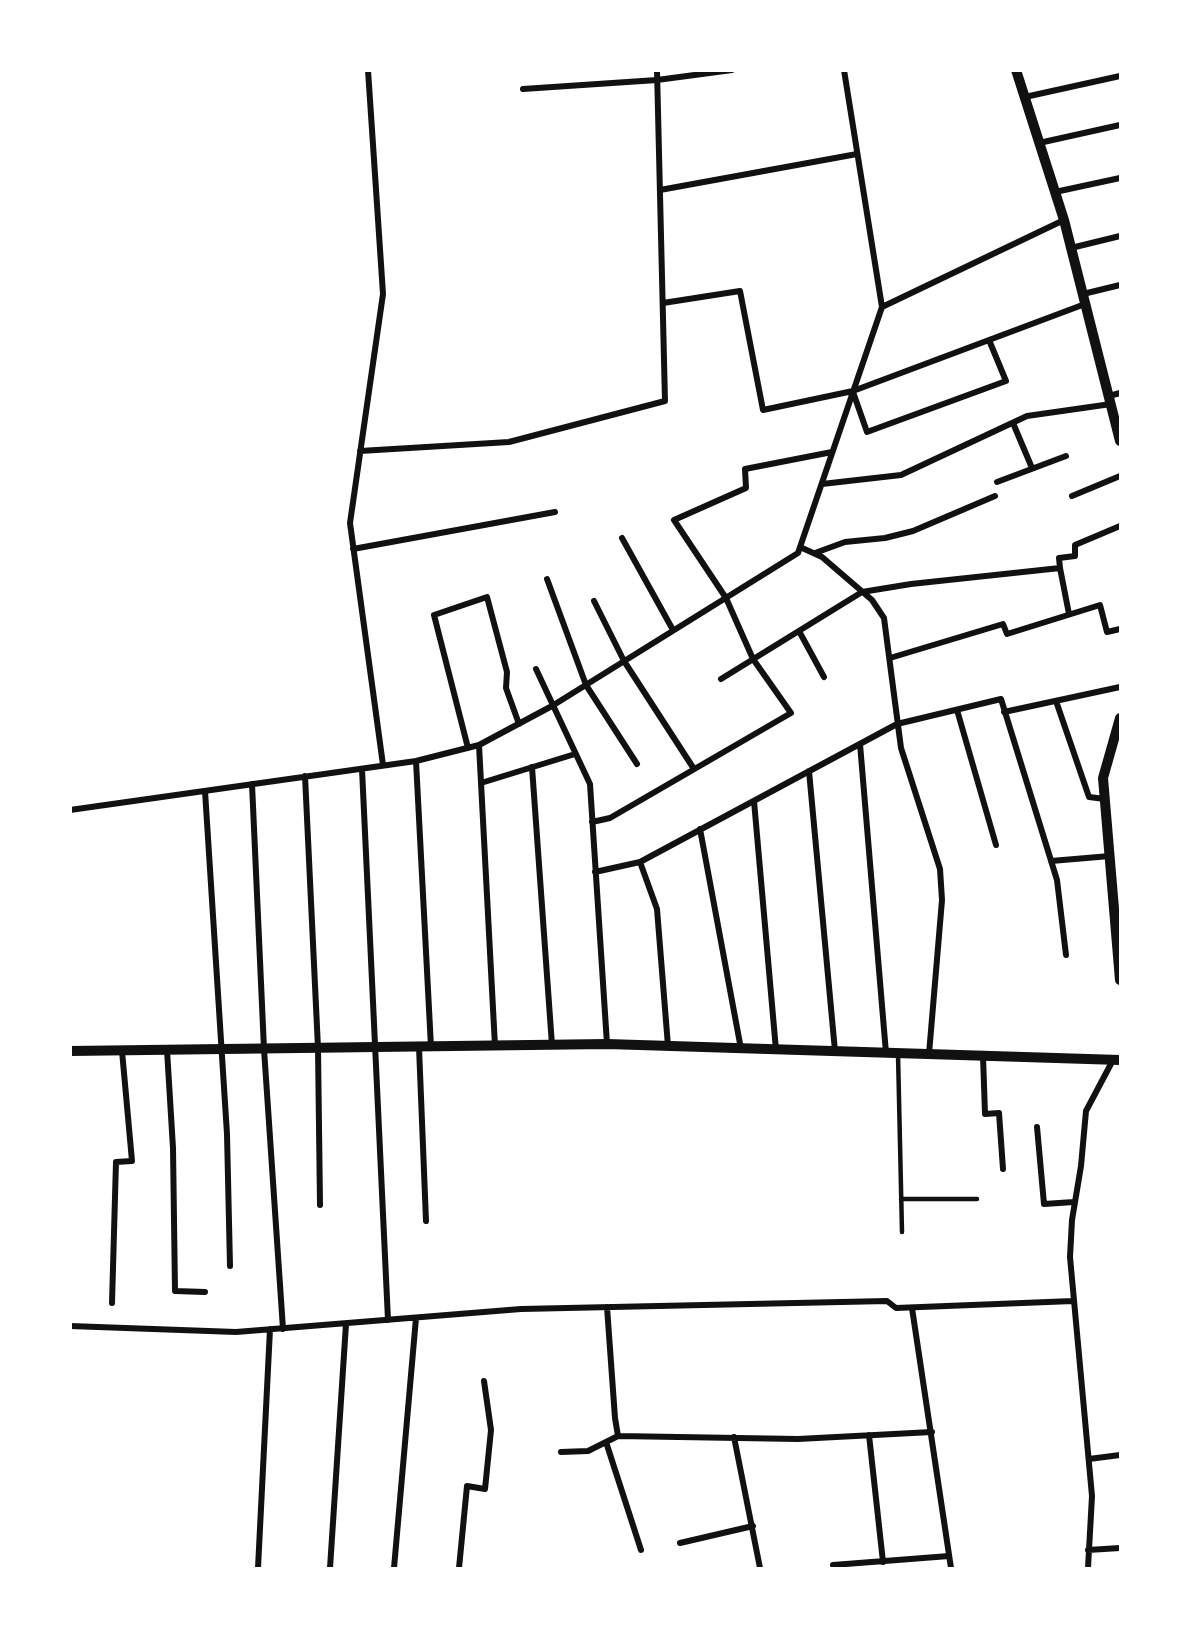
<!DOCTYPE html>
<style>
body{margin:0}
#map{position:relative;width:1191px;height:1639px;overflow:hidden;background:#fff;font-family:"Roboto Condensed",sans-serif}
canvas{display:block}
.frame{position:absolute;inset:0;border:72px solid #fff;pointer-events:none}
</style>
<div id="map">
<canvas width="1191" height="1639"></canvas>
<div class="frame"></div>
</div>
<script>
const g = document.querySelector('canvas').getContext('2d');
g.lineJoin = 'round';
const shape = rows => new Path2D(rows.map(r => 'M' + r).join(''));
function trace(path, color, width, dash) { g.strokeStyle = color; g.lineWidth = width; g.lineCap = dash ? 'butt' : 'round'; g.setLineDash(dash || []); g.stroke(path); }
const service = shape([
 [898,1054,902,1232],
 [901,1199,977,1199]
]);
const minor = shape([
 [368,70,383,294,350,523,383,765],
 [844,70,882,307],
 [523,89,657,80,732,70],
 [1025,97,1120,76],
 [1039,143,1120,125],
 [660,190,857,154],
 [1055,192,1120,178],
 [1071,248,1120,236],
 [1083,294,1120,285],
 [663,303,740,291,763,410,853,391,1085,304],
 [853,392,867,432,1006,381,989,340],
 [1109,396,1120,393],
 [1013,423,1032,468],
 [360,451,509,442,665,401,657,70],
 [997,482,1066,456],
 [822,484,901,475,1027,416,1111,404],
 [1072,496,1120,476],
 [622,538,673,630],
 [800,547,822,557,872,600,884,618,901,748,940,869,942,900,929,1054],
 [353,549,555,512],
 [815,553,845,542,885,538,913,531,995,496],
 [1060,568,1069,614],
 [547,579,586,685,637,764],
 [594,601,624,661,694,769],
 [799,631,824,677],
 [890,658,1003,624,1007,634,1100,605,1107,632,1120,629],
 [536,669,590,784,607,1044],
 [721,679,862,592,911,584,1060,568,1059,558,1075,556,1075,545,1120,526],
 [1056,701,1089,797,1105,799],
 [957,710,996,845],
 [1004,712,1120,687],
 [860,744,886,1053],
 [479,745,495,1046],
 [468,748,434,615,487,597,507,672,506,688,519,724],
 [416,761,431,1047],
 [532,767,552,1045],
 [362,769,388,1320],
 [809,771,835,1051],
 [305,776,318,1048,320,1205],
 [481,783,575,754],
 [252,784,264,1049,283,1329],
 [205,791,227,1134,230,1266],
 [754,801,776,1050],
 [70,810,416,761,479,745,552,706,798,553,882,307,1064,220],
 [592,822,610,818,791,713,753,659,726,598,674,520,746,488,745,469,832,452],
 [700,829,741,1049],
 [1051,861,1110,856],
 [640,862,657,909,668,1046],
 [595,872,640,862,897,724,1001,699,1057,880,1066,955],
 [419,1047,426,1221],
 [167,1050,173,1148,175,1291,205,1292],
 [983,1056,985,1114,999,1113,1003,1169],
 [1037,1127,1044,1204,1074,1202],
 [112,1303,116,1162,132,1161,122,1051],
 [607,1307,615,1418,618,1436],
 [912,1308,951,1568],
 [70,1326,236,1332,521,1309,887,1301,896,1308,1073,1301],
 [869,1435,883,1562],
 [734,1437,760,1568],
 [606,1442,641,1550],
 [561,1452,588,1451,618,1436,798,1439,932,1432],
 [1089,1459,1120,1455],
 [680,1543,753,1526],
 [1088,1550,1120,1548],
 [833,1565,949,1556],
 [258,1568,270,1329],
 [330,1568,346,1324],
 [394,1568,416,1318],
 [459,1568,467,1486,485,1489,491,1430,484,1381],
 [1088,1568,1092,1496,1070,1257,1072,1220,1081,1166,1086,1111,1113,1060]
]);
const tertiary = shape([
 [1016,70,1064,220,1120,441],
 [1120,718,1103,778,1120,980],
 [70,1051,607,1044,1120,1060]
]);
trace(service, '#111', 4.5);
trace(minor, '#111', 6);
trace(tertiary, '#111', 10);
</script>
